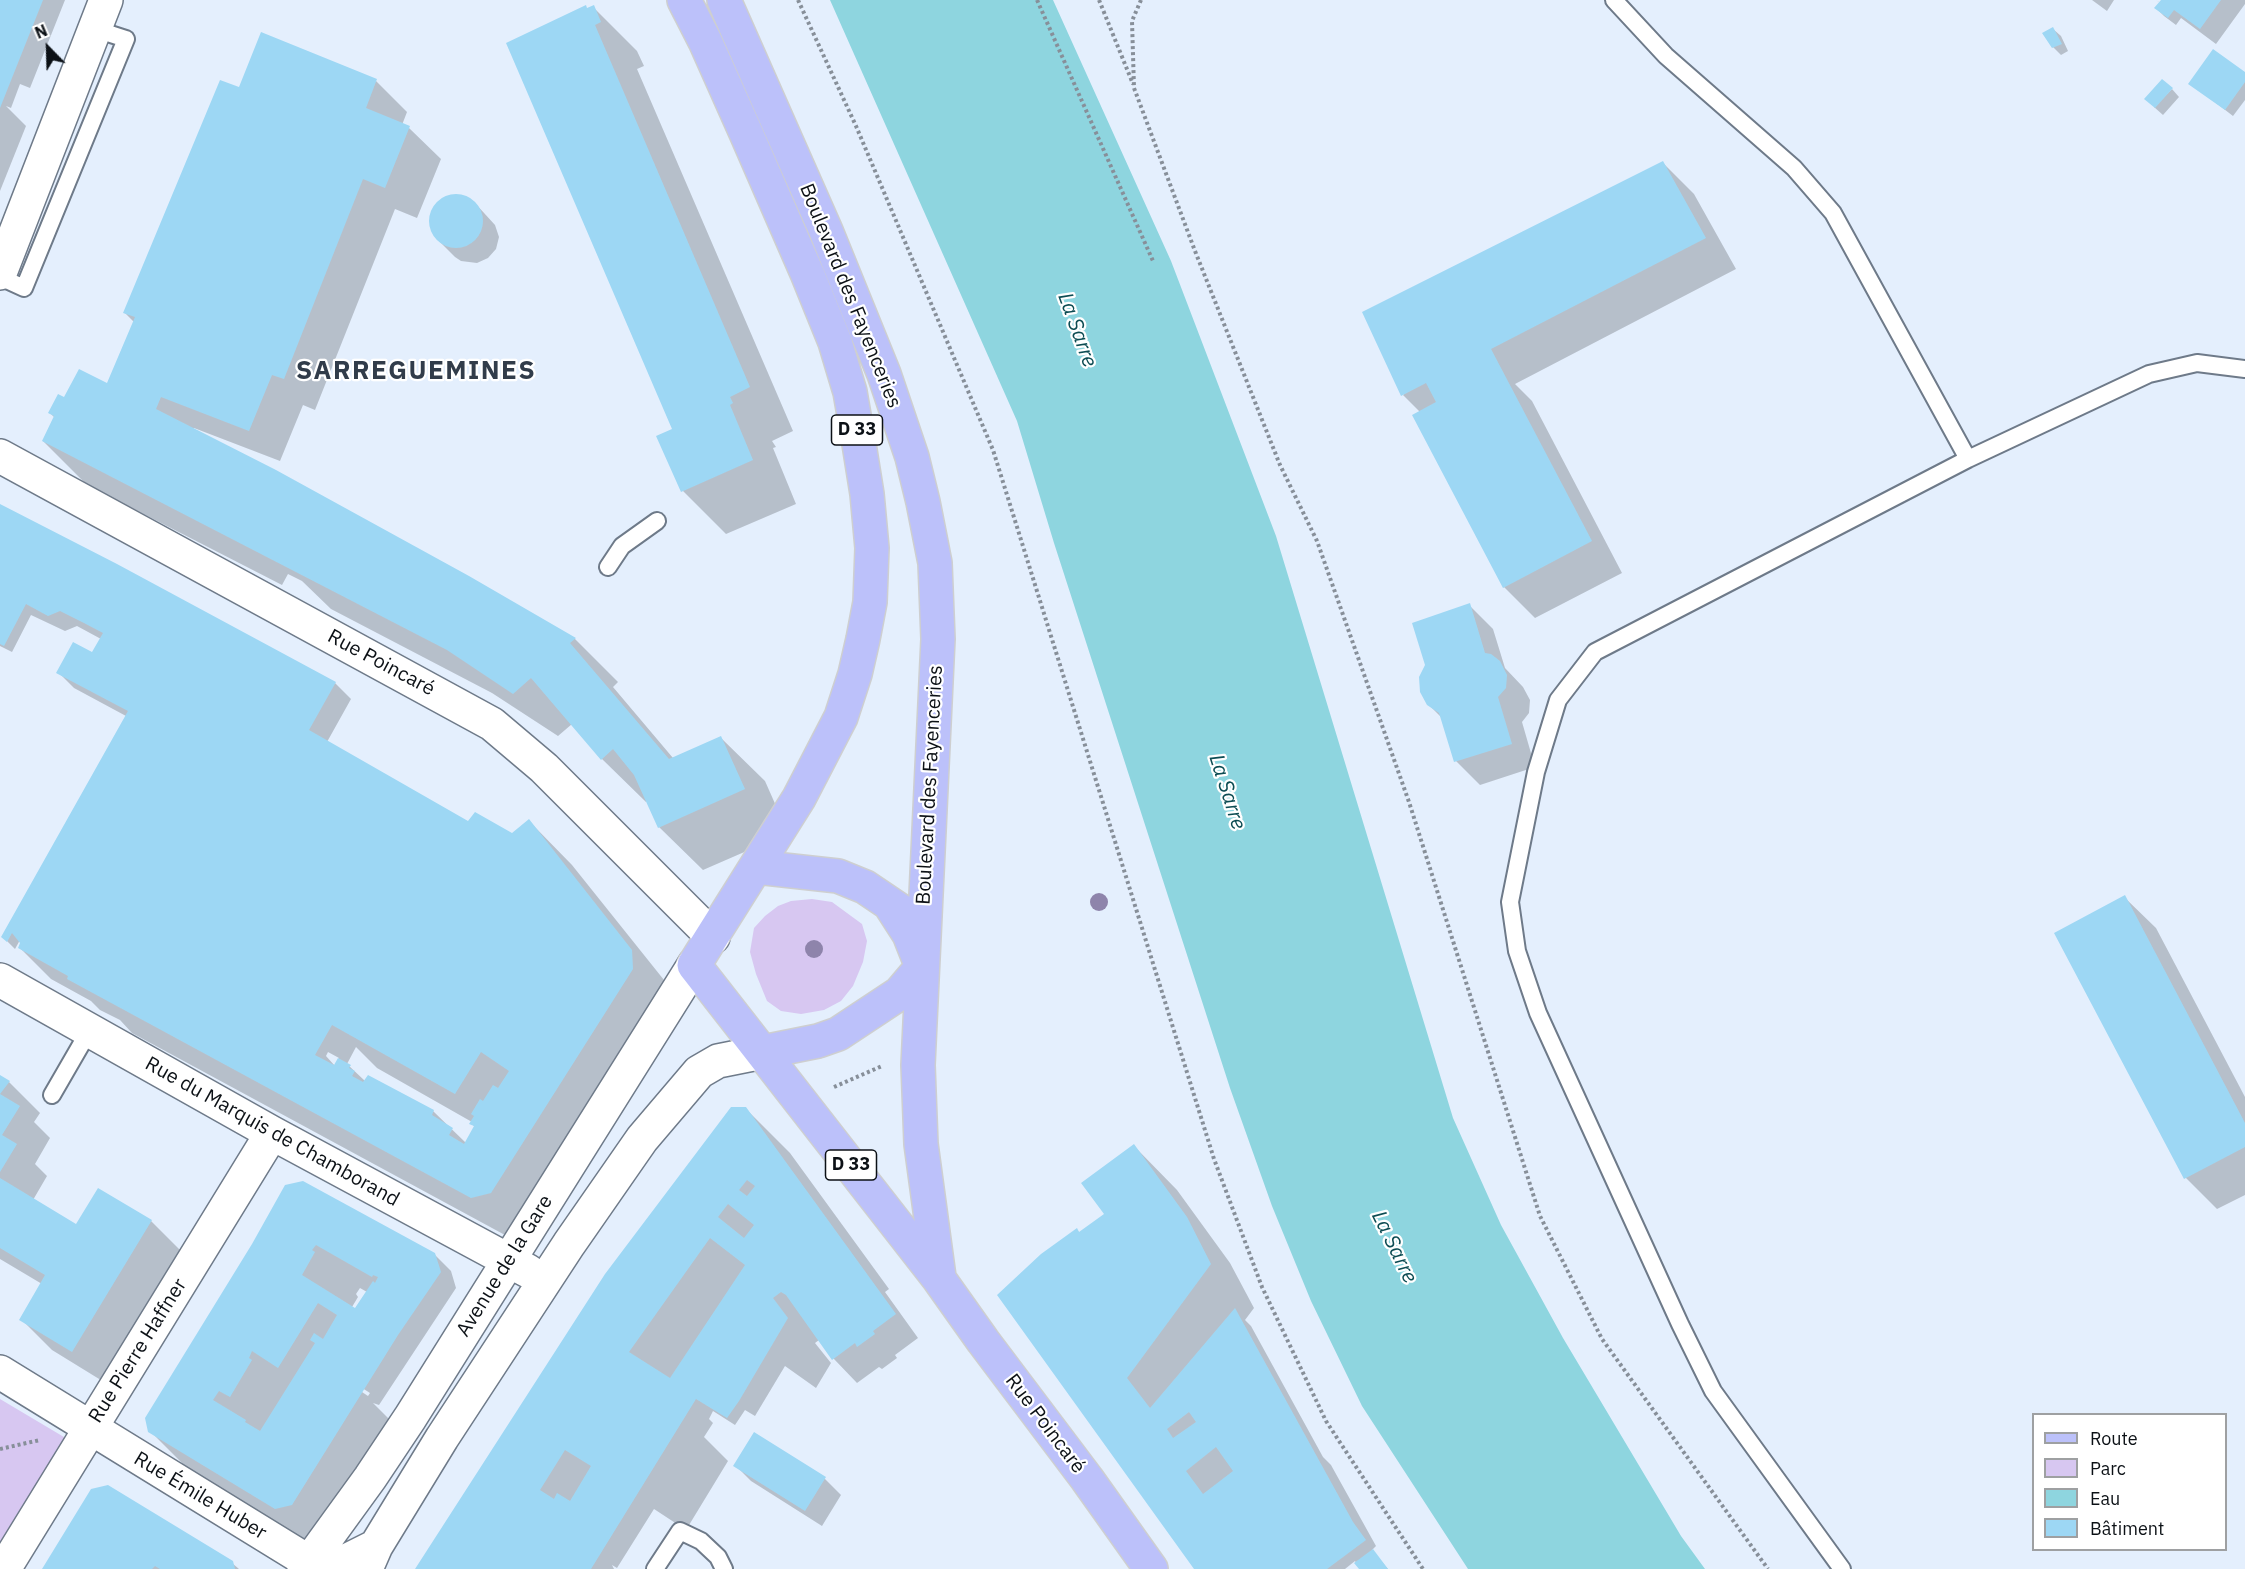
<!DOCTYPE html>
<meta charset="utf-8">
<style>
body{margin:0}
#map{position:relative;width:2245px;height:1569px;overflow:hidden;background:#e4effd;font-family:"IBM Plex Sans",sans-serif}
canvas{display:block}
.legend{position:absolute;left:2032px;top:1413px;width:195px;height:138px;box-sizing:border-box;background:#fff;border:2px solid #9ea0a2;margin:0;padding:8px 10px;list-style:none;font-size:18px;color:#0c1116}
.legend li{display:flex;align-items:center;gap:12px;height:30px}
.legend b{width:30px;border:2px solid #9ea0a2}
.north{position:absolute;left:18px;top:18px;width:60px;height:60px;-webkit-text-stroke:4px #fff;paint-order:stroke;rotate:337deg;font-size:16px;font-weight:700;line-height:24px;text-align:center;color:#0c1116}
.north::after{content:'';display:block;margin:auto;width:21px;height:27px;background:#0c1116;clip-path:polygon(50% 0,100% 100%,50% 72%,0 100%)}
</style>
<div id="map">
<canvas width="2245" height="1569"></canvas>
<ul class="legend">
<li><b style="height:8px;background:#bcc1fa"></b>Route</li>
<li><b style="height:16px;background:#d7c7f1"></b>Parc</li>
<li><b style="height:16px;background:#8ed5df"></b>Eau</li>
<li><b style="height:16px;background:#9dd7f4"></b>Bâtiment</li>
</ul>
<div class="north">N</div>
</div>
<script>
const g = document.querySelector('canvas').getContext('2d');
g.lineJoin = 'round';
function fillPath(path, color) { g.fillStyle = color; g.fill(path, 'evenodd'); }
const shape = rows => new Path2D(rows.map(r => 'M' + r).join(''));
function trace(path, color, width, dash) { g.strokeStyle = color; g.lineWidth = width; g.lineCap = dash ? 'butt' : 'round'; g.setLineDash(dash || []); g.stroke(path); }
function drawText(font, color, halo, rows, align = 'center') {
  g.font = font + ' "IBM Plex Sans",sans-serif'; g.lineWidth = 4.5; g.setLineDash([]); g.textBaseline = 'middle'; g.strokeStyle = halo; g.fillStyle = color; for (const [text, x, y, turn = 0] of rows) {
    g.save(); g.translate(x, y); g.rotate((+turn || 0) * Math.PI / 180); g.textAlign = isNaN(turn) ? turn : align; if (halo) g.strokeText(text, 0, 0); g.fillText(text, 0, 0); g.restore();
  }
}
const green = shape([
 [812,899,832,902,862,924,867,941,863,962,853,986,841,1001,824,1010,801,1014,781,1011,767,1001,756,974,750,952,754,928,765,916,778,906,791,901],
 [0,1399,74,1443,0,1550]
]);
const water = shape([
 [830,0,1053,0,1171,261,1276,536,1453,1118,1501,1225,1563,1338,1681,1536,1705,1569,1468,1569,1362,1406,1311,1301,1272,1206,1230,1088,1054,543,1017,421]
]);
const shadow = shape([
 [0,0,65,0,30,88,20,84,11,108,6,106,26,126,0,191],
 [2092,0,2114,0,2107,11],
 [2156,0,2165,6,2162,0,2245,0,2245,4,2216,44,2181,18,2176,25,2164,16,2156,8,2160,3],
 [593,7,637,51,644,66,637,69,793,431,772,441,776,447,773,448,796,504,726,534,683,491,674,430,588,9],
 [2053,29,2061,36,2068,51,2061,55,2053,47],
 [2245,74,2245,100,2233,116,2190,83],
 [376,81,407,112,402,125,409,128,441,159,417,218,395,209,315,410,303,405,280,461,194,428,193,430,468,577,575,639,618,682,613,687,673,758,721,738,765,781,788,833,703,870,659,827,648,801,646,802,602,759,572,724,558,736,492,693,331,609,302,581,288,574,282,585,87,485,43,441,55,418,50,413,65,399,113,389,135,323,124,312,240,89],
 [2172,89,2179,97,2163,115,2154,107],
 [1663,163,1694,194,1736,269,1515,384,1532,401,1622,573,1535,618,1504,587,1420,412,1403,395],
 [455,195,474,202,495,225,499,237,496,249,488,258,477,263,461,261,455,257,438,240,431,229,430,218,437,203],
 [0,505,335,683,351,699,327,742,468,823,511,835,529,821,572,865,676,995,516,1241,132,1033,120,1020,100,1010,91,1001,51,979,20,948,23,943,20,940,15,949,3,937,126,716,74,688,58,672,93,654,101,639,77,626,65,631,31,615,12,652,0,646],
 [356,1047,377,1068,472,1122,471,1123,475,1127,466,1143,433,1111,365,1081,347,1064],
 [328,1052,339,1058,335,1066,326,1056],
 [1469,605,1493,629,1505,668,1523,687,1530,700,1529,713,1522,722,1535,767,1480,785,1456,761,1443,719,1428,704,1427,665],
 [2124,897,2156,928,2245,1097,2245,1195,2217,1209,2186,1178],
 [0,1077,9,1082,40,1113,34,1122,50,1138,35,1164,47,1176,33,1200,77,1226,151,1221,182,1252,104,1382,52,1350,21,1319,42,1284,0,1259],
 [746,1109,790,1153,889,1289,885,1292,918,1338,895,1355,897,1358,882,1369,879,1367,857,1383,834,1359,819,1340,815,1343,831,1363,816,1388,785,1366,755,1416,745,1410,735,1425,713,1411,709,1419,713,1423,704,1437,728,1461,686,1530,654,1509,617,1568,612,1565,614,1569,417,1569],
 [1134,1146,1177,1190,1230,1263,1254,1308,1245,1320,1251,1326,1323,1457,1331,1465,1376,1546,1372,1550,1388,1569,1360,1569,1355,1561,1345,1569,1196,1569,999,1295,1077,1230,1080,1233,1106,1214],
 [303,1183,434,1254,451,1271,456,1288,379,1405,373,1403,406,1436,320,1552,194,1475,150,1431],
 [360,1288,367,1292,356,1310,352,1307,358,1297,356,1294],
 [326,1365,370,1393,368,1396,326,1368],
 [754,1434,825,1479,841,1495,822,1526,751,1481,735,1465],
 [232,1563,239,1569,44,1569]
]);
const building = shape([
 [0,0,43,0,0,108],
 [2161,0,2221,0,2200,29,2174,10,2168,18,2154,8],
 [586,5,587,8,594,5,601,22,595,25,750,387,730,397,733,403,730,405,753,460,681,492,656,436,672,429,506,43],
 [2053,27,2062,44,2052,48,2042,33],
 [261,32,377,79,366,108,410,126,385,188,363,179,284,379,272,375,249,431,161,397,156,409,276,470,469,576,576,638,570,643,669,759,721,736,745,789,658,828,634,775,613,749,601,760,531,678,513,694,447,650,42,441,54,416,48,413,58,394,64,397,79,369,107,383,135,317,123,313,220,80,239,87],
 [2213,49,2245,72,2245,82,2225,110,2188,84],
 [2162,79,2173,88,2155,108,2144,99],
 [1663,161,1706,238,1491,349,1592,541,1503,588,1412,415,1436,402,1426,383,1401,396,1362,312],
 '429 221a27 27 0 1 1 54 0a27 27 0 1 1-54 0Z',
 [0,504,117,564,336,682,309,730,468,821,475,812,512,833,529,819,632,950,633,969,491,1193,471,1198,67,979,68,976,18,948,20,943,12,933,7,942,1,937,128,711,56,673,73,642,92,652,103,633,84,623,60,611,48,616,26,604,4,646,0,644],
 [332,1025,455,1094,481,1052,509,1071,498,1088,493,1085,483,1101,480,1099,471,1114,474,1116,469,1124,474,1126,464,1144,449,1135,453,1128,432,1115,434,1110,368,1075,363,1082,352,1076,355,1071,349,1068,351,1065,338,1058,334,1065,315,1055],
 [1470,603,1485,653,1491,654,1500,661,1507,675,1506,688,1498,697,1512,744,1454,762,1439,713,1427,705,1420,692,1419,677,1425,665,1412,623],
 [2125,895,2245,1123,2245,1147,2184,1179,2054,933],
 [0,1075,10,1081,0,1094,20,1106,2,1135,17,1144,0,1172],
 [731,1107,746,1107,896,1314,873,1331,875,1334,857,1347,855,1343,832,1360,786,1295,781,1292,773,1298,788,1318,739,1401,727,1418,696,1399,591,1569,415,1569,605,1274],
 [747,1180,755,1186,747,1196,739,1190],
 [728,1204,754,1225,744,1238,718,1217],
 [710,1238,745,1265,670,1378,629,1352],
 [565,1450,591,1466,570,1501,557,1493,554,1499,540,1490],
 [1134,1144,1187,1217,1211,1264,1127,1378,1150,1408,1235,1308,1353,1522,1366,1540,1327,1569,1194,1569,997,1295,1041,1254,1077,1228,1079,1232,1104,1214,1081,1183],
 [1189,1412,1196,1422,1173,1438,1167,1429],
 [1216,1447,1233,1471,1203,1494,1186,1471],
 [0,1178,76,1224,98,1188,152,1220,72,1352,19,1320,45,1275,0,1248],
 [303,1181,435,1253,441,1272,398,1335,292,1505,275,1509,148,1432,145,1418,252,1244,285,1185],
 [316,1245,372,1277,373,1275,378,1277,375,1283,373,1281,355,1308,302,1275,315,1252,312,1250],
 [318,1303,337,1315,323,1339,314,1333,310,1340,315,1343,260,1431,245,1422,246,1420,213,1400,219,1391,230,1397,252,1360,249,1358,252,1351,278,1368],
 [754,1432,826,1477,805,1511,733,1466],
 [108,1485,233,1561,235,1569,160,1569,155,1566,152,1569,42,1569,91,1489],
 [1373,1549,1388,1569,1359,1569,1354,1563]
]);
const path = shape([
 [798,0,856,126,993,450,1214,1159,1262,1287,1326,1421,1423,1569],
 [1037,0,1153,261],
 [1099,0,1133,84],
 [1141,0,1132,21,1134,88,1195,251,1280,465,1317,541,1409,802,1540,1216,1602,1339,1768,1569],
 [834,1087,882,1066],
 [0,1449,40,1440]
]);
const lane = shape([
 [1614,0,1666,56,1794,168,1833,213,1968,459],
 [0,277,24,288,126,39,95,29],
 [608,567,622,546,657,521],
 [52,1095,89,1031],
 [655,1569,680,1531,701,1541,718,1557,724,1569],
 [1842,1569,1713,1391,1680,1324,1538,1013,1517,951,1510,902,1536,772,1558,700,1595,652,1968,459,2149,374,2197,363,2245,369]
]);
const street = shape([
 [0,273,106,0],
 [0,456,492,724,544,768,713,937],
 [0,980,272,1133,528,1271],
 [0,1372,309,1562,342,1563,376,1546],
 [4,1569,272,1133],
 [304,1569,370,1478,410,1418,694,965],
 [366,1569,376,1546,442,1438,569,1244,642,1139,699,1072,718,1061,763,1052]
]);
const primary = shape([
 [684,0,705,41,746,133,807,273,835,342,850,392,859,444,867,494,872,548,870,602,863,639,855,674,841,717,799,798,694,965,939,1279,983,1341,1087,1479,1151,1569],
 [724,0,826,231,884,374,912,457,923,502,935,563,938,639,918,1065,921,1144,939,1277],
 [756,867,838,876,865,887,908,916],
 [763,1052,818,1041,838,1034,900,993,922,967,909,934,889,903]
]);
const trees = [
 [1099,902],
 [814,949]
];
const shields = [
 [857,430,51],
 [851,1165,51]
];
const shieldNames = [
 ["D 33",857,430],
 ["D 33",851,1165]
];
const streetNames = [
 ["Boulevard des Fayenceries",850,296,68],
 ["Rue Poincaré",381,663,28],
 ["Boulevard des Fayenceries",930,785,-87],
 ["Rue du Marquis de Chamborand",272,1132,29],
 ["Avenue de la Gare",505,1266,-58],
 ["Rue Pierre Haffner",138,1351,-58],
 ["Rue Poincaré",1045,1424,53],
 ["Rue Émile Huber",200,1496,31]
];
const waterNames = [
 ["La Sarre",1077,330,70],
 ["La Sarre",1227,792,72],
 ["La Sarre",1394,1247,64]
];
const districtNames = [
 ["SARREGUEMINES",416,371]
];
fillPath(green, '#d7c7f1');
fillPath(water, '#8ed5df');
fillPath(shadow, '#0003');
fillPath(building, '#9dd7f4');
trace(lane, '#6e7a89', 20);
trace(street, '#6e7a89', 36);
trace(primary, '#cecfd0', 36);
trace(path, '#878f99', 4, [3, 3]);
trace(lane, '#fff', 16);
trace(street, '#fff', 33);
trace(primary, '#bcc1fa', 33);
g.fillStyle = '#8e84ab';
for (const [x, y] of trees) { g.beginPath(); g.arc(x, y, 9, 0, 2 * Math.PI); g.fill(); }
for (const [x, y, w] of shields) { const box = new Path2D(); box.roundRect(x - w / 2, y - 15, w, 30, 4.5); g.fillStyle = '#fff'; g.fill(box); trace(box, '#0c1116', 1.5); }
drawText('bold 18px', '#0c1116', null, shieldNames);
drawText('20px', '#0c1116', '#fff', streetNames);
drawText('italic 21px', '#0c4c53', '#fff', waterNames);
g.letterSpacing = '1.5px';
drawText('bold 26px', '#313c4a', '#fff', districtNames);
g.letterSpacing = '0px';
</script>
